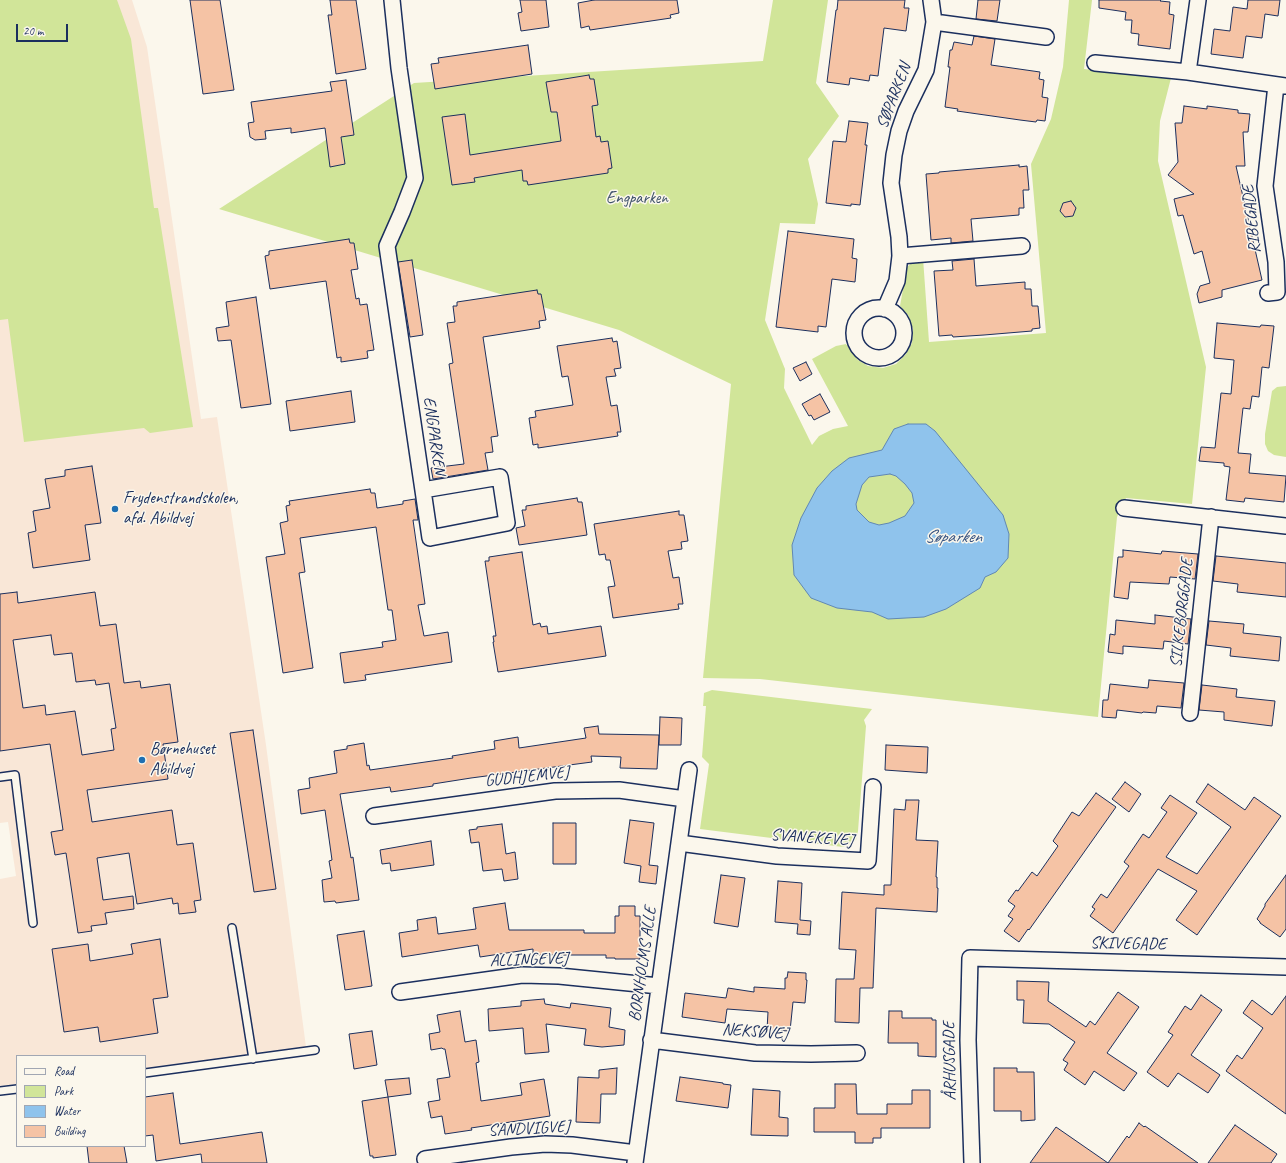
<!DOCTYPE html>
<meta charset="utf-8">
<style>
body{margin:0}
#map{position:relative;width:1286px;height:1163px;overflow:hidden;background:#fbf7ec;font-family:Caveat,sans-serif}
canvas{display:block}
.legend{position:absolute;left:16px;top:1055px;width:130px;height:92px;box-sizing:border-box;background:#fbf7ec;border:1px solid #a1a7b3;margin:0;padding:5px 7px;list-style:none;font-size:12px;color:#1b2f5e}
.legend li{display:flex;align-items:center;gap:8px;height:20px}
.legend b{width:20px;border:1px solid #a1a7b3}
.scale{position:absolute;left:16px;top:24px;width:52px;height:18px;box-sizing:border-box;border:2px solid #1b2f5e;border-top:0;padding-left:5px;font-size:12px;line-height:14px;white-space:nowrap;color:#1b2f5e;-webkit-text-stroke:3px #fbf7ec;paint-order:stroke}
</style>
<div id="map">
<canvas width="1286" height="1163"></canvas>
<ul class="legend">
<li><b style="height:5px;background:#fbf7ec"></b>Road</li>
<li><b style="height:11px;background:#d1e599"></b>Park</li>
<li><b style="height:11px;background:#8fc3ec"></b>Water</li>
<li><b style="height:11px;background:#f5c3a5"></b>Building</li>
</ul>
<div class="scale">20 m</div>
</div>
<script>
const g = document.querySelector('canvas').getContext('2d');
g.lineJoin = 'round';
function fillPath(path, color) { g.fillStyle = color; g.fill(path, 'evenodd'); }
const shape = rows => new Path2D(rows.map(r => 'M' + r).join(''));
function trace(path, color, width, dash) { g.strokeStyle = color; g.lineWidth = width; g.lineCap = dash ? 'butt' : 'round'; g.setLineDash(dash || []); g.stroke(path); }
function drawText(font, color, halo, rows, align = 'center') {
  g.font = font + ' Caveat,sans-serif'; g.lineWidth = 3; g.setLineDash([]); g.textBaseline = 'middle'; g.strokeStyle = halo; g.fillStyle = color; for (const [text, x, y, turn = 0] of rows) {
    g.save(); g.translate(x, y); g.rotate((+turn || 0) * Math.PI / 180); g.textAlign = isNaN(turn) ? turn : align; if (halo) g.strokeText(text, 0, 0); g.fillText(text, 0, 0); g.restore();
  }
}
const built = shape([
 [0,0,132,0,147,47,201,419,217,417,266,745,306,1047,145,1068,145,1056,17,1056,17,1084,0,1086,0,879,16,876,8,822,0,823]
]);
const green = shape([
 [0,0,117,0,131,39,154,208,158,208,193,427,150,433,144,428,24,442,8,319,0,320],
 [773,0,828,0,816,83,839,116,808,159,818,204,815,224,780,223,765,320,785,369,784,388,812,445,819,436,833,429,848,426,812,359,836,346,846,344,858,360,868,366,883,368,896,364,906,354,912,343,913,329,908,315,900,306,907,267,918,257,923,258,929,342,1046,333,1031,164,1051,119,1063,67,1069,0,1092,0,1084,69,1171,78,1160,121,1158,161,1206,367,1192,504,1126,498,1117,517,1098,717,760,679,703,678,731,384,619,330,219,209,414,83,763,61],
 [1286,386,1286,457,1274,455,1268,451,1265,444,1265,434,1272,391,1277,387],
 [712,690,872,709,864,720,866,726,858,831,856,840,843,847,700,829,709,764,702,757,706,706,703,706,704,693]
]);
const water = shape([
 [908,424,926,424,935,431,1003,515,1009,534,1008,558,996,572,985,577,980,588,946,609,924,617,888,619,872,612,837,608,811,598,794,575,792,545,801,518,817,488,832,471,849,458,882,450,894,429,908,424],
 [890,474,896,476,905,484,912,493,914,503,905,516,889,523,879,525,869,522,857,510,856,504,862,485,869,477,890,474]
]);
const building = shape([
 [190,0,220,0,234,90,203,94,190,0],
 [330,0,356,0,366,69,336,74,328,15,332,15,330,0],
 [520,0,546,0,549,27,521,31,518,13,522,12,520,0],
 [594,0,677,0,679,13,670,15,671,18,590,30,589,26,581,28,578,3,594,0],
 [838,0,905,0,904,8,909,8,906,31,884,28,878,76,870,75,869,81,850,78,849,85,827,82,836,10,837,10,838,0],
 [978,0,1000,0,997,21,976,19,978,0],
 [1099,0,1161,0,1160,1,1170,2,1169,14,1174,15,1170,49,1138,45,1139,34,1131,33,1132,20,1125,20,1126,12,1099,8,1099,0],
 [1248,0,1280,0,1278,16,1265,14,1262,38,1246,36,1243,58,1211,54,1214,29,1230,31,1233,7,1247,9,1248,0],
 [974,36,995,39,991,65,1040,72,1039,79,1044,80,1042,97,1048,98,1045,121,1037,120,1036,122,1020,120,957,111,958,109,945,107,950,67,948,67,950,50,952,50,954,42,972,45,974,36],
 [528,45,532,74,435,89,431,64,439,63,438,58,528,45],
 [589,75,590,79,594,79,598,105,592,106,596,137,600,136,601,142,608,141,612,168,608,169,608,173,528,185,527,181,523,181,522,170,474,178,475,182,452,185,442,117,465,114,470,155,561,141,557,112,551,112,546,82,589,75],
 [346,80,354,135,341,137,345,164,330,167,325,128,291,133,291,128,265,131,266,139,255,140,250,137,248,123,254,122,251,102,332,91,330,82,346,80],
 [1184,106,1207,109,1207,106,1238,110,1238,113,1250,114,1248,132,1243,132,1245,166,1236,166,1262,280,1222,290,1222,297,1199,303,1197,294,1200,286,1210,283,1202,251,1194,254,1183,215,1178,216,1174,199,1194,194,1168,175,1178,162,1175,123,1182,123,1184,106],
 [849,121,868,123,865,145,867,145,860,205,851,204,851,206,826,203,833,141,846,142,849,121],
 [1019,165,1019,167,1027,166,1029,190,1023,190,1024,208,1019,208,1019,215,971,219,973,241,951,243,951,238,931,240,926,174,939,173,939,172,1019,165],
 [1071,201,1076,208,1073,216,1065,217,1060,211,1063,203,1071,201],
 [788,231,854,239,852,258,857,259,855,282,832,279,826,327,818,326,818,332,776,327,788,231],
 [349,239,350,243,354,243,358,269,351,270,356,299,359,298,360,305,367,304,374,350,367,351,368,358,341,362,341,357,337,358,326,281,270,289,265,256,269,255,269,251,349,239],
 [974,259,976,286,1025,282,1025,289,1031,289,1032,306,1038,306,1040,328,1032,329,1032,331,984,335,953,337,952,335,939,336,934,271,953,270,952,261,974,259],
 [412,260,423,335,410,337,398,262,412,260],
 [537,290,538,294,541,294,546,320,539,321,540,328,483,337,498,436,491,437,493,452,485,453,488,470,433,479,431,468,464,464,449,364,453,363,447,323,455,322,453,306,457,306,457,302,537,290],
 [256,297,271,404,241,408,231,340,218,341,216,328,229,326,226,302,256,297],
 [1217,323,1260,327,1261,325,1274,326,1269,368,1262,367,1259,397,1252,396,1250,409,1243,408,1238,453,1251,454,1249,473,1286,476,1284,502,1245,498,1244,502,1226,500,1230,467,1224,466,1224,463,1199,461,1201,447,1215,448,1221,393,1231,394,1234,360,1214,358,1217,323],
 [612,338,613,342,617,341,621,368,614,369,616,376,606,377,611,406,617,405,621,432,617,432,618,436,538,448,538,444,533,445,529,418,536,417,535,411,573,405,568,376,562,377,557,346,612,338],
 [806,362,812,374,800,381,793,368,806,362],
 [351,391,355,422,290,431,286,401,351,391],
 [820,394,830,412,814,420,811,415,809,416,802,404,820,394],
 [92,466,101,523,85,525,90,560,33,568,28,533,36,531,33,511,50,508,45,479,65,476,65,470,92,466],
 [370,489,371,493,375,493,377,508,403,504,403,501,415,499,418,520,413,520,425,604,418,605,424,636,448,632,452,662,365,675,366,680,344,683,340,653,383,647,382,642,396,640,392,610,388,610,376,527,300,538,305,572,299,573,313,668,283,673,266,557,285,554,280,523,288,521,286,506,290,505,289,501,370,489],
 [577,498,578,502,582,502,587,535,519,545,516,528,525,526,522,510,526,510,526,506,577,498],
 [679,511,679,515,684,515,688,541,681,542,682,549,668,551,673,578,679,577,683,604,678,604,679,609,613,618,608,587,615,586,610,560,606,560,605,554,599,555,594,524,679,511],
 [1123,550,1161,554,1162,551,1198,554,1195,579,1170,577,1169,584,1130,582,1128,599,1114,597,1118,557,1123,557,1123,550],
 [522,552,533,625,540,623,541,627,547,626,548,634,601,626,606,656,498,672,493,642,494,642,493,636,496,636,485,561,489,561,489,557,522,552],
 [1216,556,1286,563,1286,597,1237,592,1238,584,1213,581,1216,556],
 [17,592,18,603,95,592,100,626,116,624,124,683,140,681,141,688,170,684,178,742,163,744,168,779,87,790,92,822,172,810,177,845,193,843,201,900,194,901,196,912,179,914,178,903,173,904,172,898,137,904,129,853,97,858,103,900,133,896,134,909,105,913,107,924,91,926,92,931,78,933,66,853,55,855,51,832,63,830,50,744,0,751,0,594,17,592],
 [51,635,54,655,72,653,76,682,95,680,96,685,109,683,116,728,111,729,114,750,82,755,75,711,46,715,45,705,23,708,13,640,51,635],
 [1155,615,1191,619,1188,644,1164,641,1163,649,1123,646,1123,654,1108,652,1110,634,1115,635,1116,620,1155,624,1155,615],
 [1209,621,1244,624,1243,633,1281,637,1279,661,1230,656,1231,648,1206,645,1209,621],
 [1149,680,1184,683,1181,708,1157,706,1156,713,1143,712,1142,713,1117,710,1116,718,1102,717,1103,700,1108,700,1110,684,1148,688,1149,680],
 [1202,685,1237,689,1236,697,1275,701,1272,726,1224,720,1224,712,1199,710,1202,685],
 [660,717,682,718,681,745,659,745,660,717],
 [598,726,599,734,659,735,657,769,620,768,621,757,591,756,592,762,471,778,433,784,433,786,391,792,390,787,340,794,351,858,353,857,359,900,336,903,335,901,324,902,322,880,332,878,329,861,332,860,325,810,301,814,298,790,310,788,309,778,337,773,334,751,347,749,347,746,364,743,367,766,369,765,370,770,453,758,452,756,495,749,494,741,518,737,519,748,586,738,584,728,598,726],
 [253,730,276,889,254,892,230,733,253,730],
 [886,745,928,747,927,773,885,770,886,745],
 [1125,782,1141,794,1129,812,1112,799,1125,782],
 [1208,784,1245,810,1254,797,1281,816,1197,935,1176,920,1197,891,1158,869,1113,933,1090,916,1095,909,1092,907,1101,894,1107,898,1129,866,1124,862,1143,834,1149,838,1167,812,1161,808,1170,795,1197,813,1166,857,1197,874,1231,827,1196,802,1208,784],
 [1096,793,1116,807,1029,930,1028,929,1019,942,1004,931,1013,919,1008,916,1015,906,1008,901,1016,890,1018,891,1032,872,1037,876,1058,846,1053,841,1072,812,1079,816,1096,793],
 [906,800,919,800,916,840,938,841,936,877,937,877,937,888,938,888,937,912,876,908,873,988,860,988,859,1023,835,1022,836,979,854,979,856,950,839,949,842,892,884,895,884,885,891,885,894,809,905,810,906,800],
 [630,820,654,823,649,865,658,866,656,884,639,882,641,866,624,863,630,820],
 [553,823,576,823,576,864,553,864,553,823],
 [502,824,506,854,515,852,518,879,504,881,502,869,483,871,479,842,471,843,469,830,477,829,477,827,502,824],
 [431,841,434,865,391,871,390,863,382,864,380,850,431,841],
 [721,875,745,878,738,927,714,923,721,875],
 [1286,875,1286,929,1280,937,1260,923,1260,922,1257,919,1265,906,1265,904,1286,875],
 [778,881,802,883,800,920,811,921,810,935,797,934,798,924,775,922,778,881],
 [505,903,509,930,584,930,584,933,615,933,615,916,619,916,619,906,635,906,635,916,640,916,640,959,615,959,615,958,606,958,606,955,533,955,533,949,480,957,478,945,402,957,399,933,418,930,417,920,436,917,438,934,476,929,473,908,505,903],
 [364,931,372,986,345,990,337,935,364,931],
 [160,939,168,997,153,999,158,1033,100,1042,98,1027,64,1032,52,949,88,944,90,961,133,954,131,944,160,939],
 [788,972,806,973,806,980,807,980,805,1003,793,1002,790,1031,767,1030,768,1012,727,1009,725,1023,682,1017,685,993,726,998,728,988,754,992,754,987,785,989,785,978,787,978,788,972],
 [1017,981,1049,982,1048,1001,1086,1027,1090,1021,1095,1025,1118,992,1139,1007,1107,1053,1137,1073,1124,1091,1094,1071,1085,1085,1064,1070,1068,1063,1063,1060,1075,1042,1049,1024,1023,1023,1024,1000,1017,1000,1017,981],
 [1201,995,1222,1010,1191,1055,1220,1075,1208,1093,1178,1073,1168,1087,1147,1072,1173,1035,1168,1032,1185,1006,1191,1010,1201,995],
 [1286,996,1286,1114,1226,1071,1237,1055,1242,1059,1263,1028,1243,1013,1252,1000,1272,1015,1286,996],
 [544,999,545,1004,570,1008,571,1003,611,1008,609,1027,625,1030,624,1045,602,1047,584,1045,586,1029,546,1024,549,1052,525,1054,523,1028,489,1031,488,1009,521,1006,521,1001,544,999],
 [460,1011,465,1042,476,1040,479,1062,476,1063,481,1101,522,1095,520,1083,544,1079,550,1116,471,1128,472,1130,445,1134,442,1116,431,1118,428,1102,440,1100,437,1079,450,1077,445,1049,443,1049,442,1048,431,1050,429,1034,440,1032,437,1015,460,1011],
 [889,1011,902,1011,902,1018,932,1018,932,1020,936,1020,936,1057,918,1056,918,1043,888,1043,889,1011],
 [372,1031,377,1065,354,1069,349,1034,372,1031],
 [617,1068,616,1094,601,1094,600,1123,576,1122,578,1077,599,1078,599,1070,617,1068],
 [994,1068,1017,1068,1017,1072,1034,1072,1035,1120,1021,1121,1021,1111,994,1111,994,1068],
 [680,1077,723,1083,723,1084,731,1085,728,1108,676,1101,680,1077],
 [409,1078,411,1094,388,1097,396,1155,373,1158,373,1156,370,1156,362,1101,388,1097,385,1080,409,1078],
 [835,1084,856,1084,857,1114,887,1114,887,1104,912,1104,912,1090,930,1090,930,1128,881,1128,881,1138,873,1138,873,1143,855,1143,855,1132,814,1132,814,1108,835,1108,835,1084],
 [753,1089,780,1091,779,1117,788,1118,788,1136,751,1135,753,1089],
 [173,1093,180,1144,262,1132,267,1163,202,1163,201,1154,156,1161,153,1135,145,1136,145,1097,173,1093],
 [1139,1123,1144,1127,1145,1126,1198,1163,1030,1163,1056,1127,1108,1163,1127,1136,1129,1138,1139,1123],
 [1235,1125,1277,1154,1271,1163,1208,1163,1235,1125],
 [87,1146,124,1146,127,1163,89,1163,87,1146]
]);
const lane = shape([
 [0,777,15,775,33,923],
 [232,928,253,1059],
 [145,1073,315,1050],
 [0,1091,17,1089]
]);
const street = shape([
 [392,0,399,68,415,178,402,212,387,246,430,538,507,523,500,477,423,490],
 [934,22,1046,37],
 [1095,63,1188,72,1285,86],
 [1188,72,1198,0],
 [900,256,1022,246],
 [1268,293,1277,292,1276,262,1265,186,1276,85],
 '854 333a25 25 0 1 1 50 0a25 25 0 1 1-50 0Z',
 [885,309,897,281,900,256,899,237,891,183,894,155,899,131,906,111,926,70,934,22,931,0],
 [1124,508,1286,526],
 [1190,713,1211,517],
 [374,816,555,791,619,790,685,799],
 [679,843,777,856,868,861,873,787],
 [400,992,522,975,559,976,659,986],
 [651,1040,755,1053,811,1054,857,1053],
 [425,1159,511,1147,545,1144,572,1145,636,1153],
 [635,1163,689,770],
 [972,1163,968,1040,970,958,1286,967]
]);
const markers = [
 [115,509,4,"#1f6fb2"],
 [142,760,4,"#1f6fb2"]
];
const streetNames = [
 ["SØPARKEN",894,96,-69],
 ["RIBEGADE",1252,219,-96],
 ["ENGPARKEN",434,436,82],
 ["SILKEBORGGADE",1182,613,-84],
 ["GUDHJEMVEJ",527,777,-6],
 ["SVANEKEVEJ",812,838,4],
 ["SKIVEGADE",1128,944,1],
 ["ALLINGEVEJ",529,960,-2],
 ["BORNHOLMS ALLE",643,964,-82],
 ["NEKSØVEJ",755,1032,4],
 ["ÅRHUSGADE",950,1061,-91],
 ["SANDVIGVEJ",529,1129,-3]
];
const parkNames = [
 ["Engparken",637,199]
];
const poiNames = [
 ["Frydenstrandskolen,",123,499],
 ["afd. Abildvej",123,519],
 ["Børnehuset",150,750],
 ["Abildvej",150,770]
];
const waterNames = [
 ["Søparken",953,537]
];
fillPath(built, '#f9e7d7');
fillPath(green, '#d1e599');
fillPath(water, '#8fc3ec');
trace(water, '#6188b3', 1);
fillPath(building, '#f5c3a5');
trace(building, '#1b2f5e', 1);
trace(lane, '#1b2f5e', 10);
trace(street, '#1b2f5e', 18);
trace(lane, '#fbf7ec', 7);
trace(street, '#fbf7ec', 15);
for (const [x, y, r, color] of markers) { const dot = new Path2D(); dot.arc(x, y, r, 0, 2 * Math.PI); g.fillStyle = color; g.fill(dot); trace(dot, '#fbf7ec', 1.5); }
drawText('17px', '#1b2f5e', '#fbf7ec', streetNames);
drawText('17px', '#3f536a', '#fbf7ec', parkNames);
drawText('17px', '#1b2f5e', '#fbf7ec', poiNames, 'left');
drawText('italic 18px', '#385482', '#fbf7ec', waterNames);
</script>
